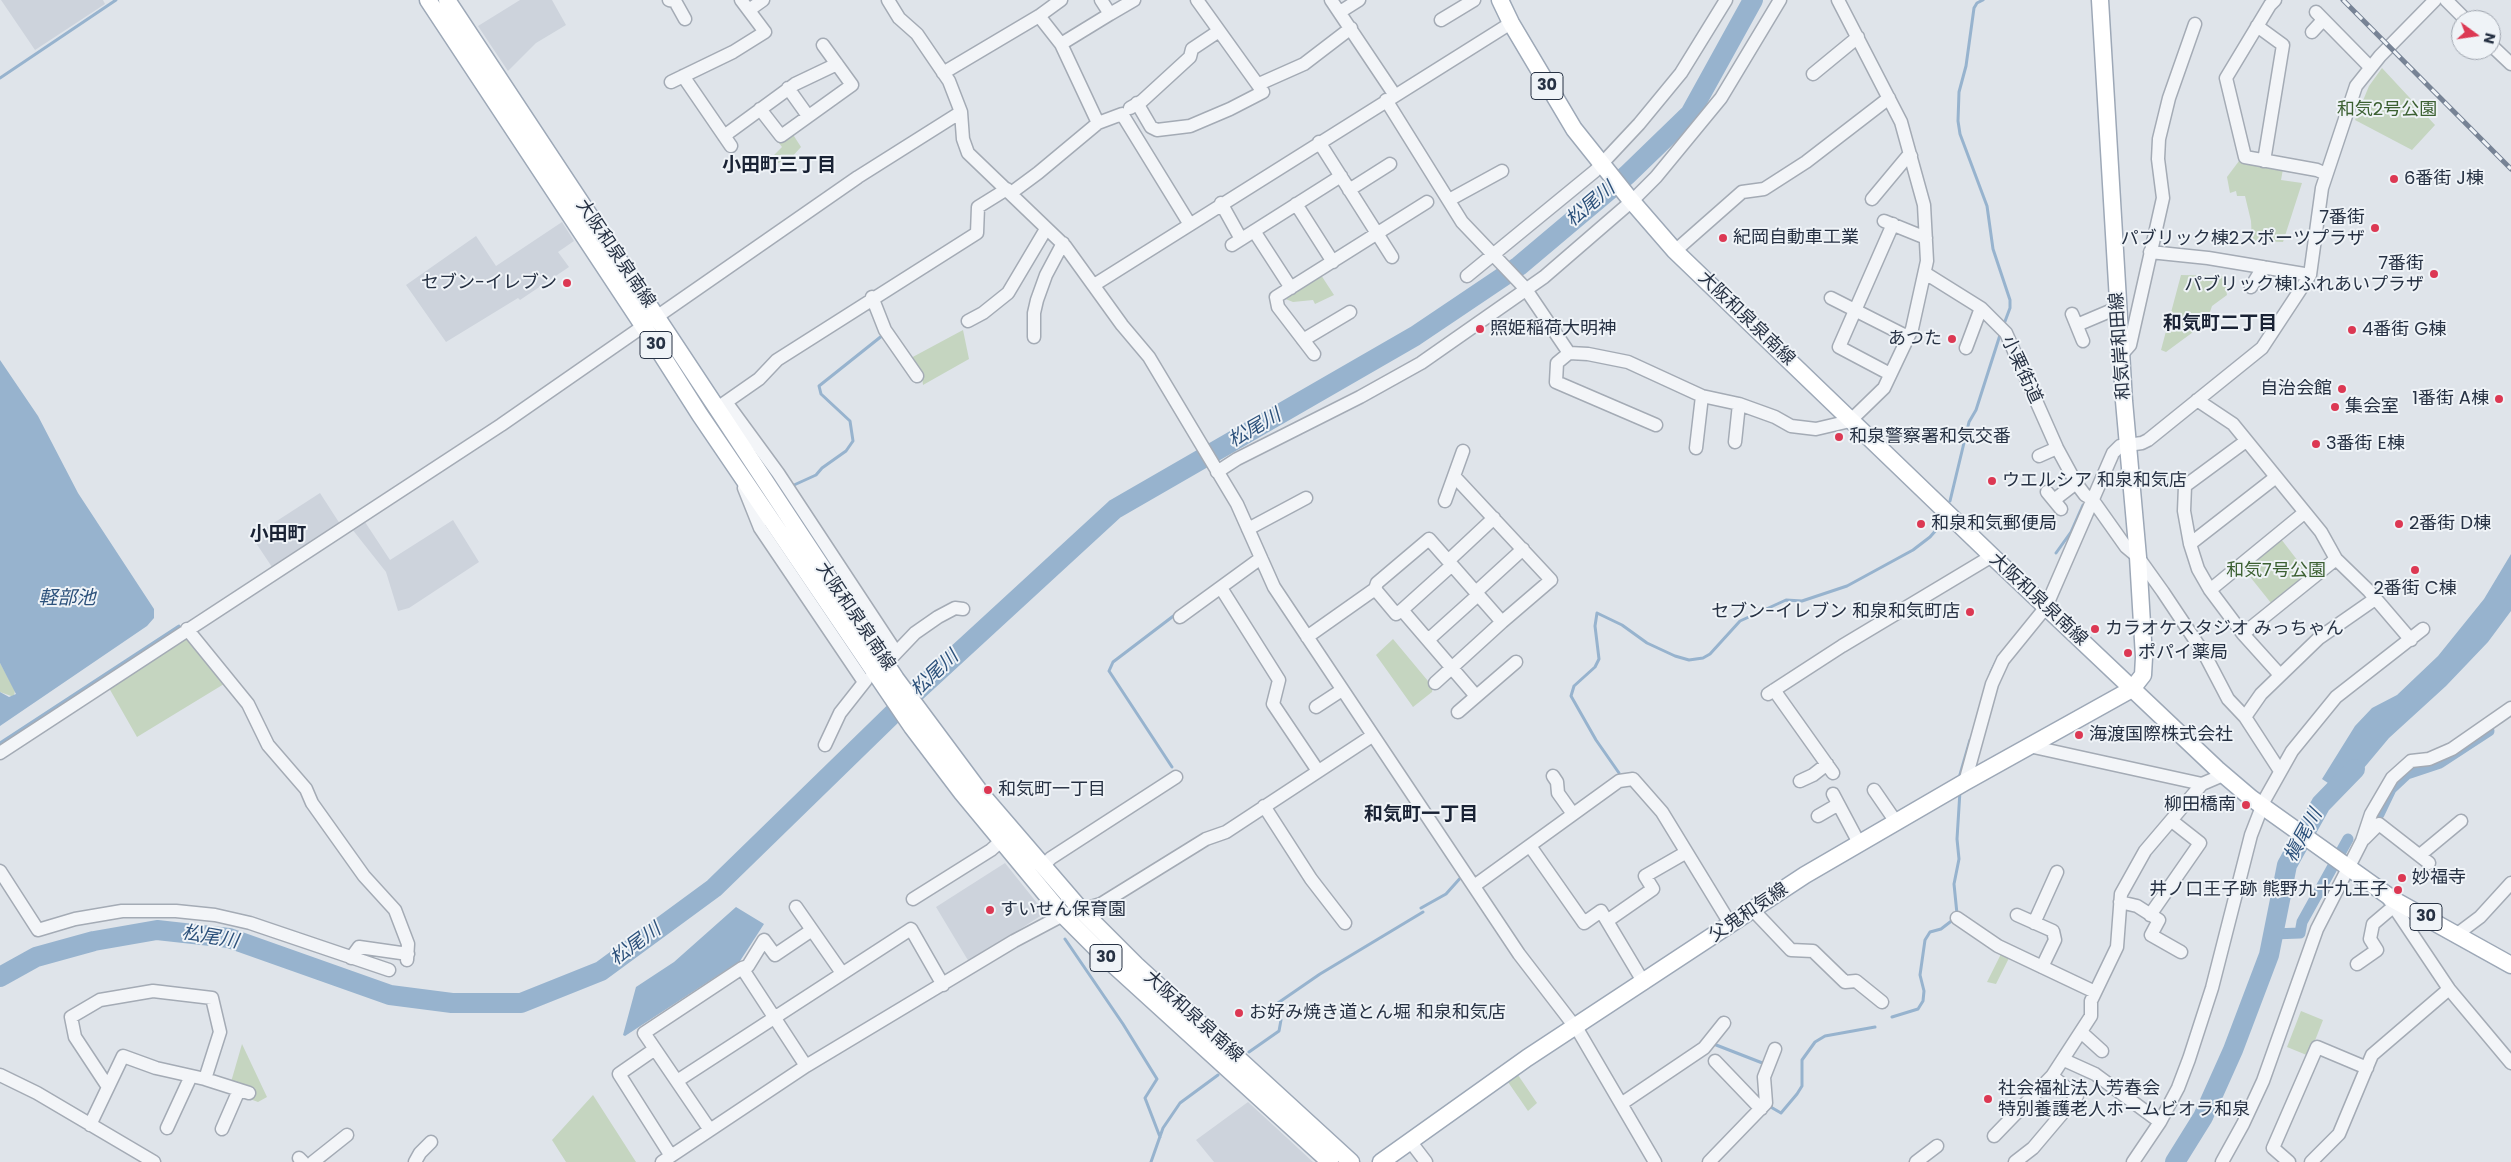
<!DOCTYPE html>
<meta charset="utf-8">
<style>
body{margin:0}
#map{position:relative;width:2511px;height:1162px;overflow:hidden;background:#dfe4ea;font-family:Poppins,sans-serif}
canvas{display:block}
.north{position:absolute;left:2451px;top:10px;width:50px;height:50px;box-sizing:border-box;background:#eff3f7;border:1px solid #9fa5af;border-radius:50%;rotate:104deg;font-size:14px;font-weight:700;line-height:20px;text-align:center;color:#263143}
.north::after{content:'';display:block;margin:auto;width:18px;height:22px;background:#dc3853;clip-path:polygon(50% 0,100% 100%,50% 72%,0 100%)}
</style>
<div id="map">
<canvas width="2511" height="1162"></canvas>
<div class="north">N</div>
</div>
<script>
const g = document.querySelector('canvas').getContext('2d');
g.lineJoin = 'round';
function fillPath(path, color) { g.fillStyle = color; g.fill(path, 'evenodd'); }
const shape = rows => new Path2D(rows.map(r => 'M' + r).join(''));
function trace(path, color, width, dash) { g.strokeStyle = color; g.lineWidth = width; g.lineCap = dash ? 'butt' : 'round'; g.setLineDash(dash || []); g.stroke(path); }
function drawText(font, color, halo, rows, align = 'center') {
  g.font = font + ' Poppins,"Noto Sans JP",sans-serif'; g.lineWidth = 4; g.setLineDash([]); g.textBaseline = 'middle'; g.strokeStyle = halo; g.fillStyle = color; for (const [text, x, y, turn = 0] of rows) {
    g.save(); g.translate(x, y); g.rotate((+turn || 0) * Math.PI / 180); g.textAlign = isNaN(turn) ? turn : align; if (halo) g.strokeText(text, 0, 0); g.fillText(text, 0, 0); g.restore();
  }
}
const built = shape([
 [1,0,103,0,105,4,35,50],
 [520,0,552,0,566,25,536,43,508,71,478,26],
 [562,222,574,241,558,252,569,267,520,300,518,298,446,342,406,285,476,236,496,266],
 [320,493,340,524,272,567,252,537],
 [453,520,479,562,409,608,398,611,386,572,352,529,365,522,390,560],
 [1005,863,1045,913,969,962,936,907],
 [1248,1102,1286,1137,1313,1162,1214,1162,1196,1140]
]);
const green = shape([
 [2382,68,2435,125,2412,150,2355,120,2369,86],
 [792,133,801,147,790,159,775,164,771,158,782,147,779,143],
 [2239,161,2283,169,2281,180,2302,183,2283,242,2252,241,2251,221,2245,196,2237,196,2236,191,2230,193,2227,177],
 [1321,275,1334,295,1315,304,1313,300,1293,302,1283,298],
 [2181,275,2224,276,2227,295,2212,306,2207,321,2204,324,2166,352,2161,350],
 [963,330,969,359,923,385,922,377,909,359],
 [2281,539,2308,574,2271,603,2243,568],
 [184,639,190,639,224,684,137,737,109,688],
 [1393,639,1433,687,1432,692,1413,707,1376,655],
 [0,663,15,690,14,697,0,692],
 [2002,952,2010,956,1996,984,1987,982],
 [2301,1011,2323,1020,2309,1056,2287,1047],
 [242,1044,267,1097,258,1102,250,1099,231,1082],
 [1518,1075,1537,1103,1528,1111,1508,1082],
 [593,1095,636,1162,566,1162,552,1140]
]);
const water = shape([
 [0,360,38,416,78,493,154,609,154,618,147,626,0,726,0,692,9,697,16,694,0,663],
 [2511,554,2511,611,2488,642,2446,686,2389,738,2343,793,2322,779,2355,726,2372,708,2397,695,2438,656,2484,599],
 [736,907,764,924,740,961,625,1036,623,1035,636,987,674,962]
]);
const stream = shape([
 [1983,0,1977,3,1974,8,1966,66,1959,92,1958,121,1960,134,1987,206,1993,249,2010,300,2010,308,2004,324],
 [0,78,116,0],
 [794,485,816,475,822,468,846,451,853,441,850,421,821,394,819,386,883,335],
 [1950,501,1969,422,1976,410,2000,335],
 [2056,553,2071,532,2083,505],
 [1991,672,1998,658],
 [0,743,179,626],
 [1172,767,1109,671,1113,662,1176,614],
 [1619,773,1596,740,1571,696,1574,686,1595,667,1599,659,1595,626,1597,613,1622,625,1647,643,1675,656,1689,660,1703,658,1710,654,1740,621,1786,600,1802,601,1847,586,1913,550,1930,537,1944,521],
 [1959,778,1970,740],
 [1421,908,1446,894,1463,875],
 [1957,914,1954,884,1959,859,1957,839,1960,791],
 [1065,939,1123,1024,1157,1079,1145,1098,1160,1137],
 [1892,1017,1918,1009,1923,1001,1924,991,1920,975,1925,940,1930,932,1941,929,1954,919],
 [1711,1043,1765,1064],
 [1249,1052,1279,1031,1281,1020,1275,1005,1320,974,1423,912],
 [1769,1106,1781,1113,1797,1094,1802,1086,1802,1060,1815,1042,1825,1036,1875,1027],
 [1151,1162,1163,1128,1180,1103,1218,1075]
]);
const canal = shape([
 [2379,814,2391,789,2407,774,2440,763,2489,731],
 [2273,934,2300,933,2302,922,2348,839]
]);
const river = shape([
 [0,977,36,957,94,941,157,930,229,938,390,995,452,1003,521,1003,601,971,714,888,904,703,1115,509,1415,336,1519,266,1627,175,1690,114,1753,0],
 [2175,1162,2203,1117,2233,1050,2269,955,2287,865,2321,804,2355,769]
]);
const minor = shape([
 [669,0,675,1,685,19],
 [888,0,899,18,917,34,949,81,961,112,963,139,968,153,1065,246,1122,325,1149,357,1237,504,1274,587,1519,954,1579,1032,1655,1162],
 [1101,0,1110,14,1134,0],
 [1331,0,1394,94],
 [2275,0,2270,5,2226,78,2245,157,2317,170,2326,174],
 [2446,0,2466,20],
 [749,10,763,0],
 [1340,12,1359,0],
 [2316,12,2370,67],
 [1039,16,1061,44,1098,123,1122,114,1189,223],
 [1441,20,1474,0],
 [2257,26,2283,45,2264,161],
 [2312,32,2323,20],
 [1061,44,1110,14],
 [2491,45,2511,64],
 [943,73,1039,16,1061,0],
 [1813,74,1858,37],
 [683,76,731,146],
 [671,82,733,52,765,32,741,0],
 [1259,84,1304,64,1351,28],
 [788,88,808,116],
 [1386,100,1462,222,1525,288,1569,353,1588,354,1628,362,1702,396,1739,404,1775,417,1791,426,1816,429,1850,421,1884,388,1912,329,1927,261,1924,205,1901,122,1838,0],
 [1137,103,1151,127,1157,130,1190,126,1230,109,1263,92,1197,0],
 [1130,108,1142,101,1190,57,1192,49,1219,31],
 [760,109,781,136,852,85,823,45],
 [724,136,795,84,837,64],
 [1319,142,1392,257],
 [1349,190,1390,164],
 [1011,193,1038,173,1098,123],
 [1872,199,1907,157,1911,156],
 [1449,200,1502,171],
 [1221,203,1241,239],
 [1296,204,1333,262],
 [1884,221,1926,238],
 [1254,231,1291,288],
 [1232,245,1341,176],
 [1675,251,1742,192,1764,189,1806,162,1889,98],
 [2150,252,2208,258,2310,275],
 [1925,273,1981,308,2006,333,2057,448,2076,483,2085,495,2092,499,2126,547,2138,557,2163,592,2205,655,2228,699,2245,717,2280,771],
 [1467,276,1595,171,1639,124,1681,73,1726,0],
 [1094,285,1511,23],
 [2251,287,2263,267],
 [872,297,885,330,917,376],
 [1831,298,1908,337],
 [2072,314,2083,341],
 [968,321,983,313,1008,293,1046,229],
 [2077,325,2110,311,2119,310],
 [1034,337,1034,313,1037,300,1046,275,1063,243],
 [1303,340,1350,312],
 [1966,348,1981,308],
 [1569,353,1557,363,1556,382,1656,425],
 [1314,354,1278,307,1276,297,1427,202],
 [2122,354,2130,345,2163,198,2158,159,2159,139,2169,98,2195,24],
 [1890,374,1839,347,1893,224],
 [2197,400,2233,424,2321,532,2336,559,2369,591,2411,640],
 [726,402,778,473,896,652],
 [716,409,759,379,777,360,977,233,978,207,1007,189],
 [2246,441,2185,486,2184,511,2190,544,2198,569,2210,590,2243,634,2280,675],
 [1735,442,1739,404],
 [1696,448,1702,396],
 [2039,456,2057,448],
 [1217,472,1237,459,1360,397,1421,363,1544,277,1632,201,1656,177,1721,98,1780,0],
 [1454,476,1551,580,1502,622],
 [744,488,760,528,864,682],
 [2047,492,2061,509],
 [2054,500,2076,483],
 [1445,501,1463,451],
 [1248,529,1306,498],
 [2190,544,2276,477],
 [1448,561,1494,518],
 [1221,588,1279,680,1273,704,1318,771],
 [1375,589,1396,614,1402,610,1476,696],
 [2210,590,2304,513],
 [1476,592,1523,549],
 [1402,610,1452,565],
 [1180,617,1261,558],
 [187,629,248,704,268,745,306,789,312,803,364,876,395,910,408,944,407,960],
 [2243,634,2336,559],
 [1307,637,1375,589,1377,583,1429,539,1502,622,1435,683],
 [1428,640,1478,595],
 [894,655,915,633,938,617,955,608,963,609],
 [1774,690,1833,773],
 [1768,694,1842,646,1992,556],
 [1316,707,1342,690],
 [1458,712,1516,662],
 [2245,717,2261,694,2319,638,2375,599],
 [825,745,840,713,866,680],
 [2029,746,2202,784],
 [0,753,501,425,858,177,961,112],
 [1553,776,1557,782,1558,793,1573,814],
 [1800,781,1813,775,1827,764],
 [1965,782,1992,684,2003,660,2046,607,2113,453,2120,446,2142,443,2148,440,2262,348,2310,275,2322,188,2356,86,2380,56,2435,0],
 [1874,790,1896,822],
 [1833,794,1859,843],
 [1264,806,1311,879,1345,923],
 [1818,816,1837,805],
 [2364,839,2379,824,2429,863],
 [1530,846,1584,923,1601,911,1644,983],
 [2420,855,2461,821],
 [1043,866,1051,858,1176,777],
 [0,871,38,930,75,919,122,911,176,911,215,915,250,923,389,970],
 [1474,886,1619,781,1633,779,1662,812,1731,925],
 [2386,895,2449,989,2511,1063],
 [913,899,991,850,1001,841],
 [2120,902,2137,906,2159,920,2151,935,2181,952],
 [796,907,842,973],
 [1752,909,1791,950,1813,951,1845,982,1856,981,1882,1002],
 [2017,915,2053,931,2055,940,2042,967],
 [2150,915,2200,843,2172,821],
 [1957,918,1998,946,2095,992],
 [1607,921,1653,889,1645,876,1685,853],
 [2034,923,2057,872],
 [2456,935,2480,917,2511,883],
 [351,958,359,947,408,954],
 [2357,964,2377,950,2370,939,2373,924,2393,907],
 [742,968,748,966,764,940,775,955,812,930],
 [2081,1032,2102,1051],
 [655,1049,619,1074,671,1156],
 [2064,1060,2095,1074,2160,1122],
 [1715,1061,1761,1109],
 [0,1075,37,1093,154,1162],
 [677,1081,911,929,943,985],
 [108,1087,75,1037,71,1017,100,1000,153,991,212,998,220,1032,205,1079],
 [1621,1104,1704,1048,1724,1023],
 [90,1125,123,1056,156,1068,205,1079,249,1093],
 [167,1128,191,1076],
 [222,1129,239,1090],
 [710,1130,644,1033,742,968,806,1066],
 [1994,1136,2052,1076],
 [1410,1141,1426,1162],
 [299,1158,303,1162],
 [313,1162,347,1135],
 [415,1162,420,1153,431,1142],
 [662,1162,806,1066,1014,941,1063,915,1101,904,1206,839,1226,832,1372,736],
 [1709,1162,1766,1103,1764,1077,1775,1049],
 [1916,1162,1937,1146],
 [2015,1162,2033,1148,2077,1096,2052,1076,2091,1016,2091,1001,2117,947,2121,894,2145,851,2202,784,2223,775],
 [2133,1162,2160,1122,2178,1088,2189,1059,2212,988,2251,835,2265,799,2292,751,2336,697,2423,629],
 [2222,1162,2243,1124,2263,1081,2317,929,2362,841,2371,814,2392,778,2411,761,2429,759,2452,749,2511,708],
 [2289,1162,2273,1148,2317,1047,2367,1068],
 [2311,1162,2339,1134,2372,1055,2449,989]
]);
const major = shape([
 [428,0,644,327,700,415,912,727,962,793,1063,915,1106,958,1330,1162],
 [447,0,896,679,983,796,1082,911,1136,965,1351,1162],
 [1500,0,1511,23,1574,129,1629,198,1675,251,1992,556,2217,769,2251,798,2394,900,2511,965],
 [1381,1162,1527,1058,1805,875,1965,782,2132,689,2143,675,2144,657,2138,557,2124,401,2100,0]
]);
const rail = shape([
 [2343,0,2511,169]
]);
const markers = [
 [2394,179,5,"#dc3853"],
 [2375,228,5,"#dc3853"],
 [1723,238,5,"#dc3853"],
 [2434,274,5,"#dc3853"],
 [567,283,5,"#dc3853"],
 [1480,329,5,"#dc3853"],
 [2352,330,5,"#dc3853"],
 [1952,339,5,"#dc3853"],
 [2342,389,5,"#dc3853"],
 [2499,399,5,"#dc3853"],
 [2335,407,5,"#dc3853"],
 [1839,437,5,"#dc3853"],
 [2316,444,5,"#dc3853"],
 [1992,481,5,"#dc3853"],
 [1921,524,5,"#dc3853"],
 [2399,524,5,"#dc3853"],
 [2415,570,5,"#dc3853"],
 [1970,612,5,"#dc3853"],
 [2095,629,5,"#dc3853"],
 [2128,653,5,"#dc3853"],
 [2079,735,5,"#dc3853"],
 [988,790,5,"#dc3853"],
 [2246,805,5,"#dc3853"],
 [2402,878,5,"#dc3853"],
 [2398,890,5,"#dc3853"],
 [990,910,5,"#dc3853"],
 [1239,1013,5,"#dc3853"],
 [1988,1099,5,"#dc3853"]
];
const shields = [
 [1547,86,32],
 [656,345,32],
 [2426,917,32],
 [1106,958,32]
];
const shieldNames = [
 ["30",1547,86],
 ["30",656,345],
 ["30",2426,917],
 ["30",1106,958]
];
const parkNames = [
 ["和気2号公園",2387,110],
 ["和気7号公園",2276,571]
];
const poiNames = [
 ["6番街 J棟",2404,179],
 ["7番街",2365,218,"right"],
 ["パブリック棟2スポーツプラザ",2365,239,"right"],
 ["紀岡自動車工業",1733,238],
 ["7番街",2424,264,"right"],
 ["パブリック棟1ふれあいプラザ",2424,285,"right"],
 ["セブン-イレブン",557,283,"right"],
 ["照姫稲荷大明神",1490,329],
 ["4番街 G棟",2362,330],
 ["あつた",1942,339,"right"],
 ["自治会館",2332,389,"right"],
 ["1番街 A棟",2489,399,"right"],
 ["集会室",2345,407],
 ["和泉警察署和気交番",1849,437],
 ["3番街 E棟",2326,444],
 ["ウエルシア 和泉和気店",2002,481],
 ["和泉和気郵便局",1931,524],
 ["2番街 D棟",2409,524],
 ["2番街 C棟",2415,589,"center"],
 ["セブン-イレブン 和泉和気町店",1960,612,"right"],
 ["カラオケスタジオ みっちゃん",2105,629],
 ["ポパイ薬局",2138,653],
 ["海渡国際株式会社",2089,735],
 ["和気町一丁目",998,790],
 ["柳田橋南",2236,805,"right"],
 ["妙福寺",2412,878],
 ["井ノ口王子跡 熊野九十九王子",2388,890,"right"],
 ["すいせん保育園",1000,910],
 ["お好み焼き道とん堀 和泉和気店",1249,1013],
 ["社会福祉法人芳春会",1998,1089],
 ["特別養護老人ホームビオラ和泉",1998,1110]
];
const streetNames = [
 ["大阪和泉泉南線",615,254,56],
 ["大阪和泉泉南線",1746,319,44],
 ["和気岸和田線",2121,346,-94],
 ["小栗街道",2021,370,65],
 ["大阪和泉泉南線",2038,600,43],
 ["大阪和泉泉南線",855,617,56],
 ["父鬼和気線",1749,913,-34],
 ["大阪和泉泉南線",1193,1017,42]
];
const neighbourhoodNames = [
 ["小田町三丁目",779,166],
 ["和気町二丁目",2220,324],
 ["小田町",278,535],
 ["和気町一丁目",1421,815]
];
const waterNames = [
 ["松尾川",1591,205,-40],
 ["松尾川",1255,429,-30],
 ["軽部池",67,599],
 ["松尾川",935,674,-43],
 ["槇尾川",2304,836,-61],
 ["松尾川",210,938,10],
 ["松尾川",636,945,-36]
];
fillPath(built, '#cdd3dc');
fillPath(green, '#c5d5c0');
fillPath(water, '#97b3ce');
trace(stream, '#97b3ce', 3);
trace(canal, '#97b3ce', 11);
trace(river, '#97b3ce', 20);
trace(minor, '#a4abb5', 15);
trace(major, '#9da8b7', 19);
trace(minor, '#f3f5f8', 12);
trace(major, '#fff', 16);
trace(rail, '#778395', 5);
trace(rail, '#eff3f7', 3, [9]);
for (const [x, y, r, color] of markers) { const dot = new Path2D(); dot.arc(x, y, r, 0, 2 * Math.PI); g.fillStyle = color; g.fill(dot); trace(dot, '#eff3f7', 2); }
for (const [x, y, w] of shields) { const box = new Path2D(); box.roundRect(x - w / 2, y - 13.5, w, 27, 4); g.fillStyle = '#eff3f7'; g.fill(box); trace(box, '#263143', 1); }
drawText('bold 16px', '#263143', null, shieldNames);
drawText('18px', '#3c6032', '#eff3f7', parkNames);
drawText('18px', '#263143', '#eff3f7', poiNames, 'left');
drawText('18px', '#263143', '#eff3f7', streetNames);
drawText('bold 19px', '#192234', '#eff3f7', neighbourhoodNames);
drawText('italic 19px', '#2c517b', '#eff3f7', waterNames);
</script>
